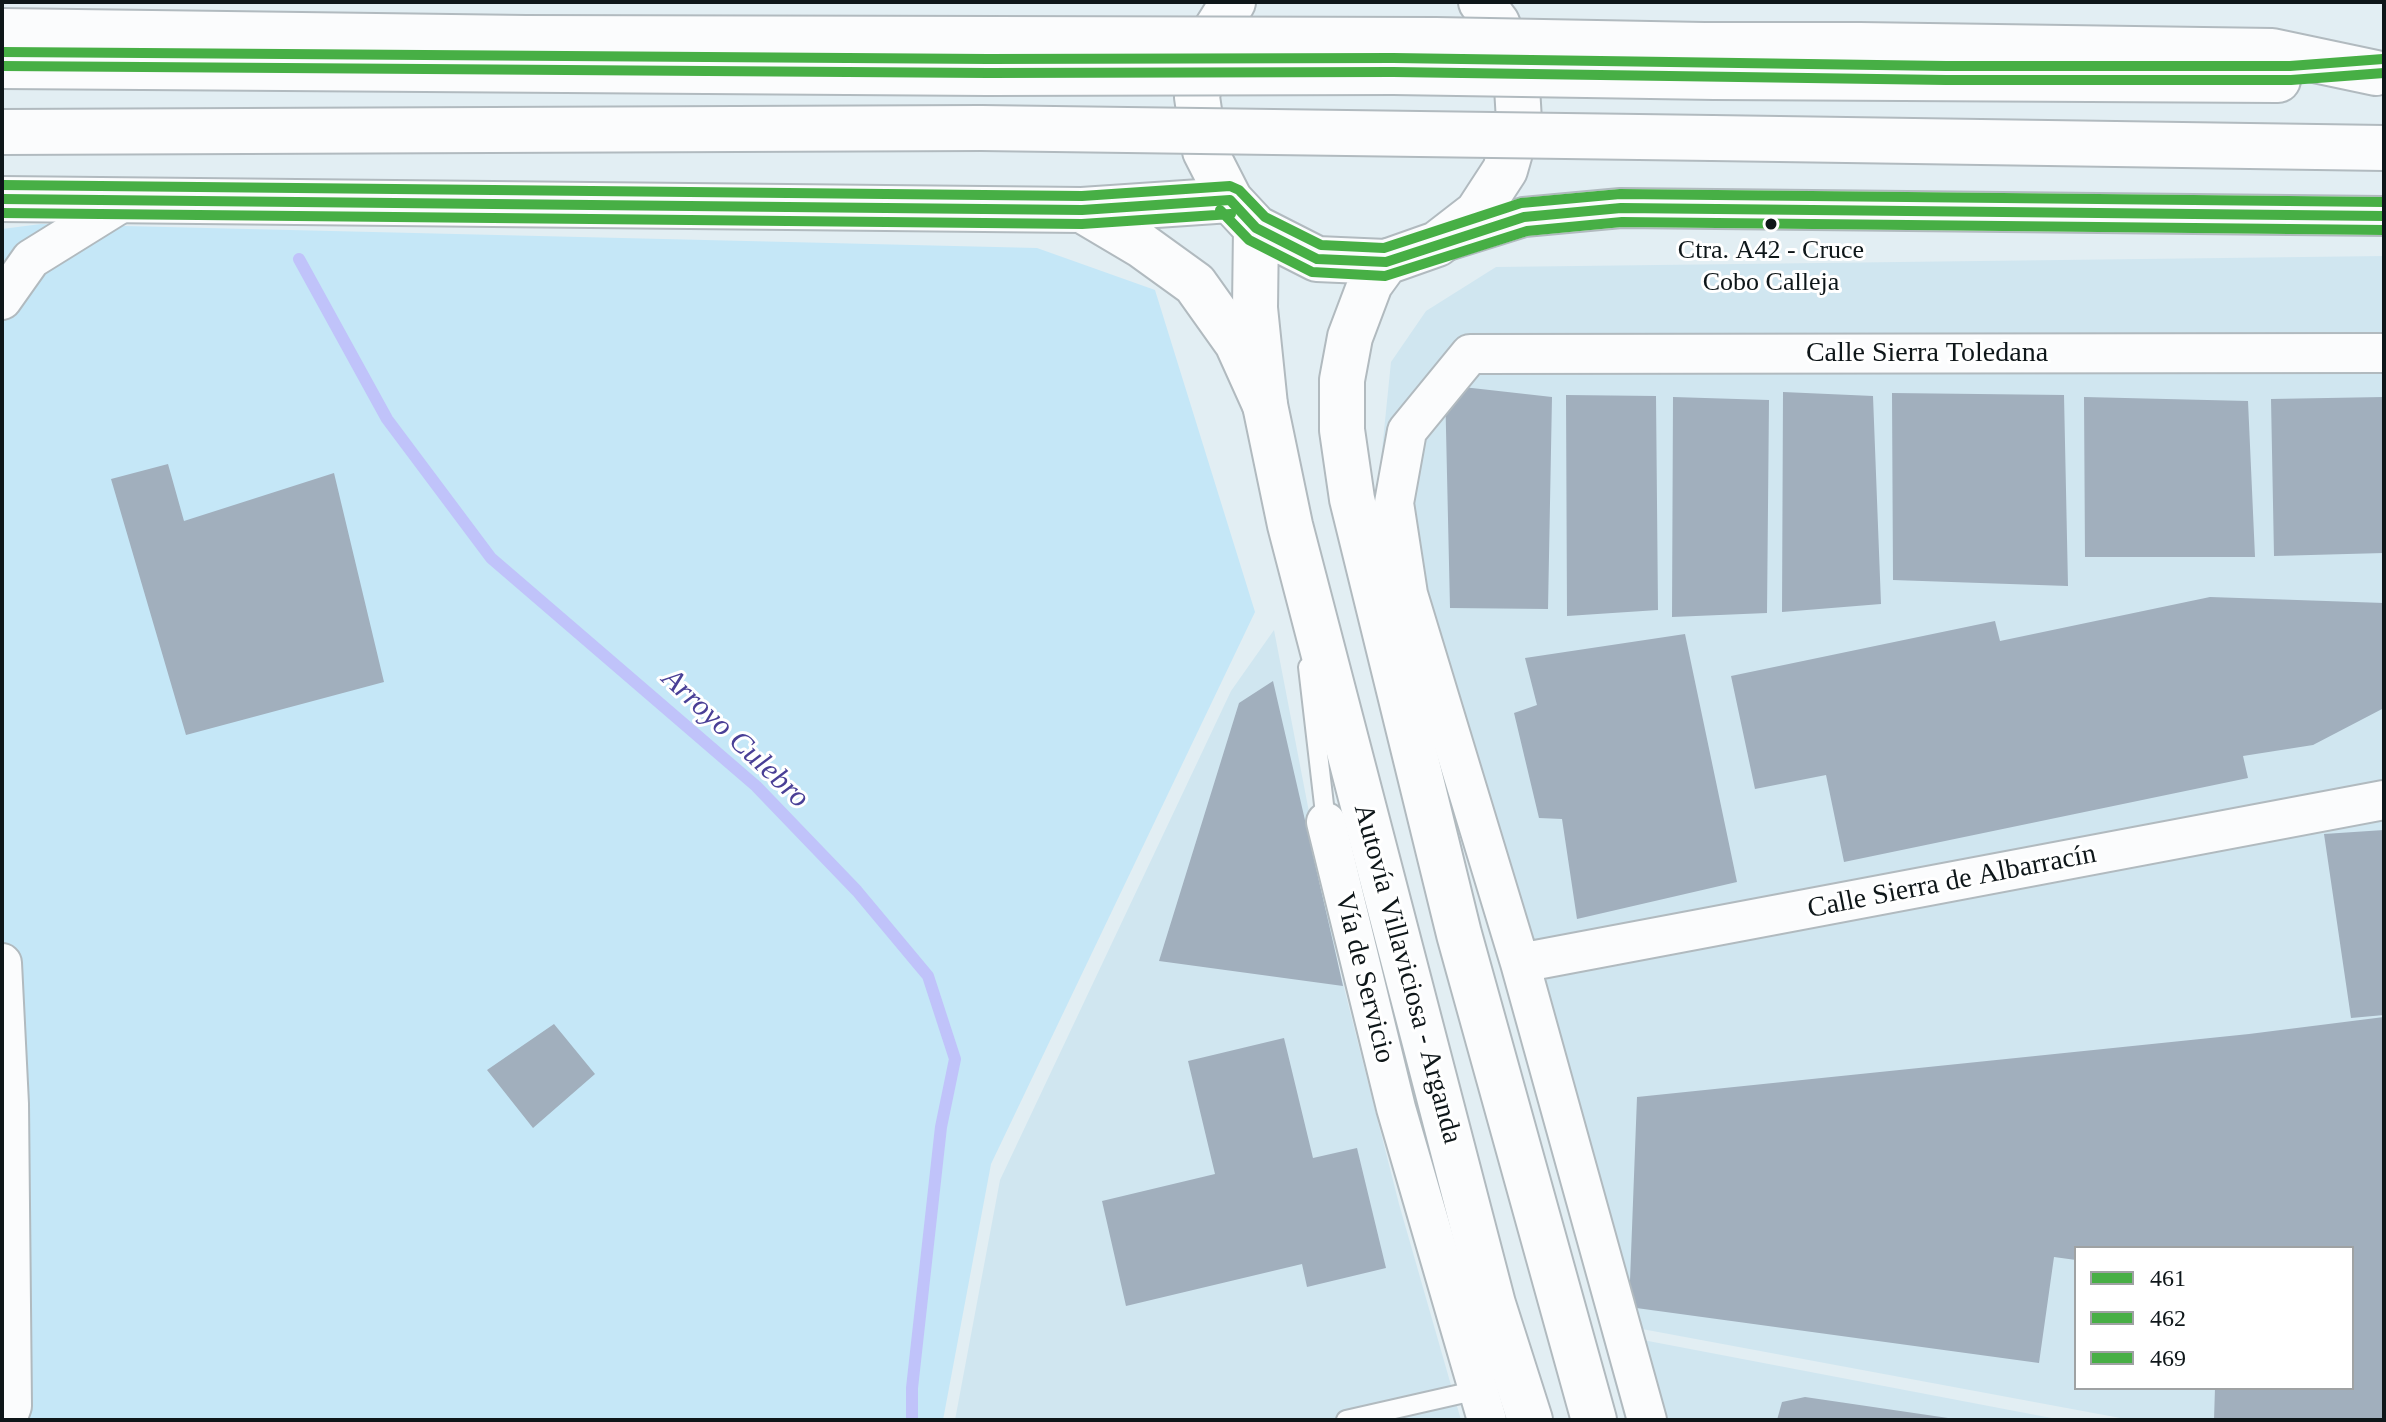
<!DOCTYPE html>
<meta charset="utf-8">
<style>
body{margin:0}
#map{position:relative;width:2386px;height:1422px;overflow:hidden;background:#e2eef3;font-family:Georgia,serif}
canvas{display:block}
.frame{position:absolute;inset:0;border:4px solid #0e1619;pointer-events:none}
.legend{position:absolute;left:2074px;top:1246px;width:280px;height:144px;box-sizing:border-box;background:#fff;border:2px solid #9fa2a3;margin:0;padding:10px 14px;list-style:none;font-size:24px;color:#0e1619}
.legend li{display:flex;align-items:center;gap:16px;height:40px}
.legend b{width:40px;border:2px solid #9fa2a3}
</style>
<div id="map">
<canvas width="2386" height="1422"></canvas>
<div class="frame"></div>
<ul class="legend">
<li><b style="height:10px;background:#47af45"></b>461</li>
<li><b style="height:10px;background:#47af45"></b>462</li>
<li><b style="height:10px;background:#47af45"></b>469</li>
</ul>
</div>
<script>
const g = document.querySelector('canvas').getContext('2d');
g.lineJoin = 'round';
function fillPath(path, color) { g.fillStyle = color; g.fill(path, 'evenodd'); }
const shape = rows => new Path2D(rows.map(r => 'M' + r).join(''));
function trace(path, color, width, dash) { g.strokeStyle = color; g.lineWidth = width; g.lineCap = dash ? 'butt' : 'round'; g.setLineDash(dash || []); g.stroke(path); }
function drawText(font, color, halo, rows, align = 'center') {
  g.font = font + ' Georgia,serif'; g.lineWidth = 6; g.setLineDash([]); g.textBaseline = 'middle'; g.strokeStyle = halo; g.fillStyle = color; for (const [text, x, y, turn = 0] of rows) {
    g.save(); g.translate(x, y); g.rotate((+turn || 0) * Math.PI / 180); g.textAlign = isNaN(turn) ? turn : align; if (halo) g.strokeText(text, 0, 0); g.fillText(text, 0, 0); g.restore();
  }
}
const built = shape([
 [2384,256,2384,1420,2131,1420,1599,1321,1375,519,1391,362,1426,311,1496,267],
 [2076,1248,2352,1248,2352,1388,2076,1388],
 [1274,630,1339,968,1399,1204,1461,1420,955,1420,1000,1180,1231,691],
 [1601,1332,2062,1420,1625,1420]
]);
const green = shape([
 [41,224,1037,248,1155,290,1255,612,991,1164,943,1420,2,1420,2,229]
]);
const stream = shape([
 [299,259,387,419,491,558,756,786,857,891,928,976,955,1059,941,1127,912,1388,912,1420]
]);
const building = shape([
 [1445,385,1552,397,1548,609,1450,608],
 [1783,392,1873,396,1881,604,1782,612],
 [1892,393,2064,395,2068,586,1893,580],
 [1566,395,1656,396,1658,610,1567,616],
 [1673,397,1769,400,1767,613,1672,617],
 [2084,397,2248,401,2255,557,2085,557],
 [2384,397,2384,553,2274,556,2271,399],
 [168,464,184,521,334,473,384,682,186,735,111,479],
 [2210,597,2384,603,2384,708,2313,745,2243,756,2248,778,1844,862,1826,775,1755,789,1731,676,1995,621,2000,641],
 [1685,634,1737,882,1577,919,1562,819,1539,818,1514,713,1537,705,1525,658],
 [1273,681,1339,968,1343,986,1159,961,1239,703],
 [2384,830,2384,1015,2351,1018,2324,834],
 [2384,1017,2384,1420,2214,1420,2215,1388,2352,1388,2352,1248,2076,1248,2076,1260,2054,1257,2039,1363,1629,1307,1637,1097,2249,1034],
 [554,1024,595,1074,533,1128,487,1070],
 [1284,1038,1313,1158,1357,1148,1386,1268,1307,1287,1302,1264,1126,1306,1102,1201,1215,1174,1188,1061],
 [1805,1397,1948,1418,1948,1420,1777,1420,1782,1402]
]);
const lane = shape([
 [1308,667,1326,822],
 [1346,1420,1478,1390]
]);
const street = shape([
 [1444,242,1524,217,1621,208,2384,216],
 [2,300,31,259,126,200],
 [1326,822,1396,1108,1487,1420],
 [2,963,9,1104,12,1406,7,1420],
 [1520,963,2384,800],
 [1647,1420,1520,963,1408,594,1394,503,1407,431,1470,354,2384,353]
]);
const primary = shape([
 [1233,2,1208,42,1197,97,1205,151,1230,200,1256,228,1317,259,1386,262,1437,244,1477,213,1505,170,1519,121,1516,70,1497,23,1481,2],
 [1256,228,1255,308,1265,405,1290,525,1493,1304,1530,1420],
 [1386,262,1370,284,1350,337,1342,380,1342,430,1352,499,1459,934,1594,1420]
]);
const highway = shape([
 [2,31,526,38,992,39],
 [1704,45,1860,45,2272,51,2376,73],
 [2,66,988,73],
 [1715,77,2278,80],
 [2,132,981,128],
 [1712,138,2384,148],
 [2,199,1082,210,1230,200],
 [1082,210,1141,245,1195,284,1237,343,1265,405]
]);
const highwayBridge = shape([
 [992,39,1436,40,1704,45],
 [988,73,1393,72,1715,77],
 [981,128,1712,138]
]);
const bus1 = shape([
 [2,66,988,73,1393,72,1946,80,2291,80,2384,73],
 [2,199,1082,210,1230,200],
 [1230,200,1256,228,1317,259,1386,262,1524,217,1621,208,2384,216]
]);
const bus2 = shape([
 [1220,210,1249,240,1312,272,1385,276,1527,231,1622,222,2384,230],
 [2,213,1082,224,1231,214]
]);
const bus3 = shape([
 [2,52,988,59,1393,58,1946,66,2290,66,2383,59],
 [2,185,1082,196,1230,186,1239,190,1265,217,1321,245,1384,248,1521,203,1620,194,2384,202]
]);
const markers = [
 [1771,224,7,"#0e1619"]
];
const busNames = [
 ["Ctra. A42 - Cruce",1771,251],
 ["Cobo Calleja",1771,283]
];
const streetNames = [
 ["Calle Sierra Toledana",1927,354],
 ["Calle Sierra de Albarracín",1952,882,-11],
 ["Autovía Villaviciosa - Arganda",1407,974,75],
 ["Vía de Servicio",1364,978,76]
];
const waterNames = [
 ["Arroyo Culebro",735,739,43]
];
fillPath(built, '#d0e6f0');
fillPath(green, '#c5e7f7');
trace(stream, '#c0c3fa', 12);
fillPath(building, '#a1afbd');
trace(lane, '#b1babf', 22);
trace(street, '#b1babf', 42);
trace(primary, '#b1babf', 48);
trace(highway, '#b1babf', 48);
trace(lane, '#fbfcfd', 18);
trace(street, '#fbfcfd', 38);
trace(primary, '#fbfcfd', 44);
trace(highway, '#fbfcfd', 44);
trace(highwayBridge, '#b1babf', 48, []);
trace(highwayBridge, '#fbfcfd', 44);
trace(bus1, '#47af45', 10);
trace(bus2, '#47af45', 10);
trace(bus3, '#47af45', 10);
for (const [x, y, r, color] of markers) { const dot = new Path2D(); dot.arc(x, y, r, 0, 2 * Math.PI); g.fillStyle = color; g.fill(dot); trace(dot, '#fff', 3); }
drawText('26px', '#0e1619', '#fff', busNames);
drawText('28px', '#0e1619', '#fff', streetNames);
drawText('italic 30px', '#493f96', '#fff', waterNames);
</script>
